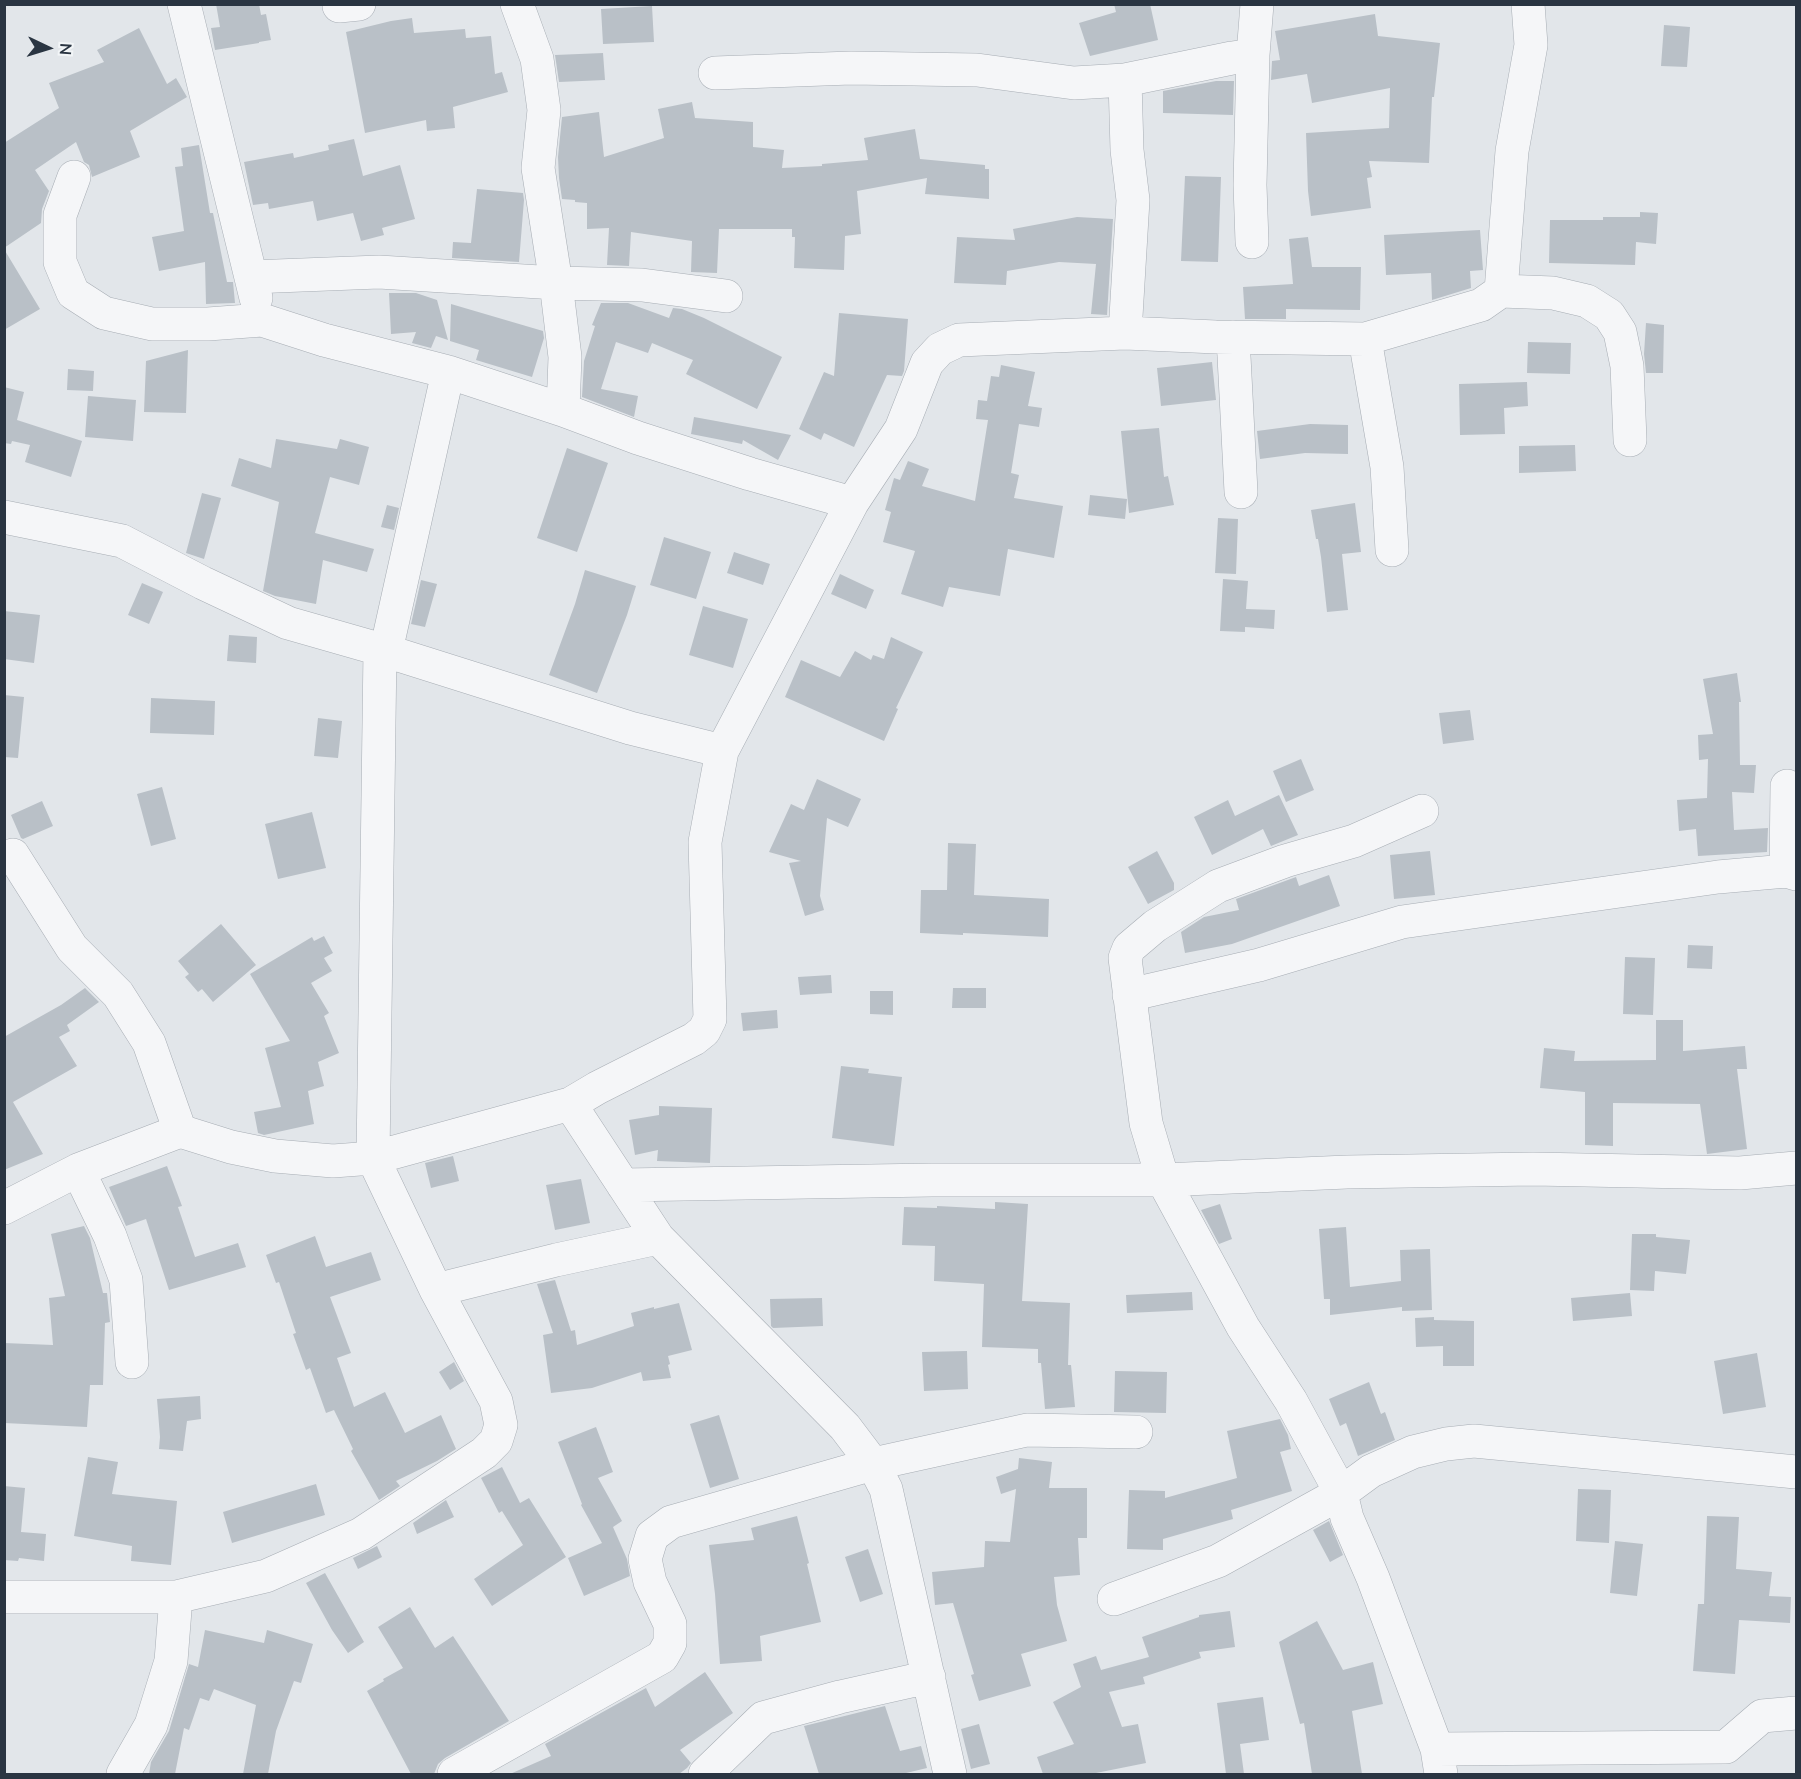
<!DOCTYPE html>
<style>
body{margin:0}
#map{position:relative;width:1801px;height:1779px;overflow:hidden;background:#e2e6ea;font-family:Mulish,sans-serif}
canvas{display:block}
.frame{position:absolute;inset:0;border:6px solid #2a3542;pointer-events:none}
.north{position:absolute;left:18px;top:18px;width:60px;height:60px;-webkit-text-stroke:4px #f2f5f7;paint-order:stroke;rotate:94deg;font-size:16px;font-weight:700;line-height:24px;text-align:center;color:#2a3542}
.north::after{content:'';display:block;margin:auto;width:21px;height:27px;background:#2a3542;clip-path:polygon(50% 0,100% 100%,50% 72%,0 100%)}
</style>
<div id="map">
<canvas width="1801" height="1779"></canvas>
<div class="frame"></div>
<div class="north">N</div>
</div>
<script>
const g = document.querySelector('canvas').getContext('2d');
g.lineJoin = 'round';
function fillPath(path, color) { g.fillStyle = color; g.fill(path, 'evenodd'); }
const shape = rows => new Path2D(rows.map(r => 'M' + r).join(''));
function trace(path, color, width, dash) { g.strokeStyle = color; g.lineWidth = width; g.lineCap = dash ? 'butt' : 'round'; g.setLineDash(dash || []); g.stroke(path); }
const building = shape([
 [216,4,259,4,261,15,266,14,271,40,259,42,259,43,215,50,211,28,220,27],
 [1114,4,1150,4,1158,40,1090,56,1079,23,1116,12],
 [652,6,654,42,603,44,601,9],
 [1375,14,1378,36,1440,43,1434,97,1432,97,1429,163,1369,161,1372,177,1367,178,1371,208,1311,216,1308,191,1306,133,1389,128,1390,88,1312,103,1307,74,1271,80,1272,61,1280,60,1275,31],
 [412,18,414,33,465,29,466,38,491,36,495,74,502,72,508,92,453,107,455,128,427,131,426,120,365,133,346,32,391,21],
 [1664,25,1690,27,1687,67,1661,66],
 [139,28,167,84,176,78,187,97,130,131,140,157,92,177,89,165,84,162,76,142,35,170,49,191,42,209,41,223,4,248,4,143,59,108,49,83,104,62,97,50],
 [603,53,605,80,559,82,555,55],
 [1216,81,1234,81,1233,115,1163,113,1163,91],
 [692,102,695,118,753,122,753,147,784,150,782,168,822,166,822,164,868,160,864,138,915,129,920,159,985,165,985,169,989,169,989,199,925,194,927,178,857,191,861,234,845,236,844,270,794,268,795,237,792,237,792,229,719,229,717,273,691,272,692,241,631,232,629,266,607,265,609,228,587,229,587,203,575,202,575,200,562,199,559,178,558,157,562,117,599,112,604,157,664,138,658,109],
 [354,139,363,176,400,165,415,219,382,228,384,235,361,241,353,213,317,221,313,201,269,209,268,203,253,205,244,162,293,153,294,158,329,150,328,145],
 [199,145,210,213,213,213,227,282,233,282,235,303,206,304,205,262,159,271,152,237,184,231,175,167,183,166,181,148],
 [1185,176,1221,177,1218,262,1181,261],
 [477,189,523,193,524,200,519,262,452,258,453,242,471,243],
 [1640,212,1658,213,1656,244,1636,242,1635,265,1549,263,1550,220,1603,220,1603,217,1640,217],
 [1077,217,1113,219,1107,315,1091,314,1096,264,1059,262,1007,271,1006,285,954,283,957,237,1015,240,1013,229],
 [1480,230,1483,270,1470,271,1471,288,1432,300,1431,273,1386,275,1384,235],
 [1308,237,1312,267,1361,267,1360,310,1286,309,1286,319,1245,319,1243,287,1293,284,1289,239],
 [4,249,40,309,4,330],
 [389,293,416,293,437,300,448,340,436,336,431,348,412,343,416,332,391,334],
 [601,303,628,303,669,318,673,308,682,309,704,318,782,357,757,409,686,374,693,360,652,343,648,353,616,342,601,389,638,396,634,417,582,397,584,361,595,326,592,325],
 [451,304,543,331,544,338,532,377,476,360,479,350,450,341],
 [839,313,908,319,904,371,902,376,887,375,854,447,824,433,821,440,799,429,824,372,834,376],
 [1646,323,1664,325,1663,373,1646,373,1644,354],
 [1528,342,1571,343,1570,374,1527,373],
 [188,350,186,413,144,412,146,361],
 [1212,362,1216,400,1161,406,1157,368],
 [1001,365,1035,372,1028,406,1042,408,1039,427,1019,424,1011,473,1019,475,1014,498,1063,506,1054,558,1008,549,1000,596,949,587,943,607,901,594,915,551,883,542,891,512,885,510,894,478,900,480,908,461,929,469,922,486,975,501,988,420,976,419,978,400,987,401,991,376,999,377],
 [68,369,94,371,93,391,67,390],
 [1527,382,1528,406,1504,408,1505,434,1460,435,1459,384],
 [4,387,24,392,17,420,82,441,71,477,25,462,30,445,12,441,11,444,4,443],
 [88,396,136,400,133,441,85,437],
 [694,417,716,421,791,435,778,460,743,440,742,444,691,434],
 [1310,424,1348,425,1348,454,1305,453,1260,459,1257,431],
 [1159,428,1164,477,1168,476,1174,505,1129,513,1121,431],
 [276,439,337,449,340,439,369,447,359,485,330,477,315,533,374,549,367,572,323,560,316,604,275,596,263,591,279,502,231,486,239,458,271,468],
 [1575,445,1576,471,1519,473,1519,446],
 [567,448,608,463,577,552,537,538],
 [202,493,221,498,204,559,186,553],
 [1090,495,1127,499,1125,519,1088,515],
 [1355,503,1361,552,1342,554,1348,610,1327,612,1321,557,1318,539,1316,539,1311,510],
 [387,505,399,508,394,530,381,527],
 [1218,518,1238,519,1236,574,1215,573],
 [664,537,711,552,696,599,650,585],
 [734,552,770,564,763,585,727,573],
 [585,570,636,586,627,615,597,693,549,675,575,604],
 [840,574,874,590,866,609,831,594],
 [1223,579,1248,581,1246,609,1275,610,1274,629,1245,627,1245,632,1220,631],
 [421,580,437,584,425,627,411,624],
 [142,583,163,592,149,624,128,615],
 [703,606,748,619,733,668,689,655],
 [4,611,40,615,34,663,4,659],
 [229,635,257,637,256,663,227,661],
 [891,637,923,652,896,708,898,709,884,741,785,697,801,660,840,677,855,651,871,660,873,655,884,659],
 [1737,673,1741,702,1739,702,1740,765,1756,765,1754,793,1732,792,1734,830,1768,828,1767,852,1698,856,1696,829,1679,831,1677,800,1707,798,1708,759,1699,760,1698,735,1713,734,1703,679],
 [4,695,24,697,18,758,4,757],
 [151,698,215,701,214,735,150,733],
 [1470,710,1474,740,1443,744,1439,713],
 [318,718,342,721,338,758,314,756],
 [1301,759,1314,790,1286,802,1273,771],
 [817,779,861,799,848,827,827,818,820,896,824,910,805,916,789,863,801,861,769,852,791,804,804,810],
 [162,787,176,839,151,846,137,794],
 [1279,795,1298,835,1271,846,1263,829,1212,855,1194,817,1228,800,1235,816],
 [42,801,53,826,23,839,21,838,11,815],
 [312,812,326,868,278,879,265,824],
 [948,843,976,844,974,895,1049,899,1048,937,963,933,963,935,920,933,921,890,947,890],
 [1157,851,1174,883,1174,890,1148,904,1128,867],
 [1430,851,1435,895,1394,899,1390,855],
 [1329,875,1340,906,1232,944,1185,953,1181,932,1204,917,1239,910,1236,899,1296,877,1299,886],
 [221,924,256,965,213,1002,202,989,198,992,185,977,189,974,178,961],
 [324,936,333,953,324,958,332,971,311,983,329,1013,324,1016,339,1053,318,1062,324,1086,308,1091,314,1124,264,1135,258,1133,254,1112,281,1107,265,1048,290,1041,250,974,312,937,314,941],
 [1688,945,1713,946,1712,969,1687,968],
 [1625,957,1655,958,1653,1015,1623,1014],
 [831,975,832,993,800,995,798,977],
 [85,988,99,1002,67,1025,70,1031,59,1037,77,1066,13,1102,43,1154,4,1170,4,1037,61,1005],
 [953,988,986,988,986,1008,952,1008],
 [870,991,893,991,893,1015,870,1014],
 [777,1010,778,1028,743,1031,741,1013],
 [1656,1020,1683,1020,1683,1051,1745,1046,1747,1069,1737,1069,1747,1149,1707,1154,1700,1104,1613,1103,1613,1146,1585,1145,1585,1092,1540,1088,1544,1048,1575,1051,1574,1061,1656,1060],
 [841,1066,869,1069,868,1073,902,1077,894,1146,832,1138],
 [659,1106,712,1108,710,1163,657,1161,658,1150,635,1155,629,1120,659,1115],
 [453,1156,459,1181,431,1188,425,1163],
 [167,1166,182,1206,178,1207,195,1257,238,1243,246,1267,169,1290,146,1219,126,1226,109,1187],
 [581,1179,590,1223,555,1230,546,1185],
 [995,1202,1028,1204,1022,1301,1070,1303,1068,1365,1071,1365,1075,1407,1045,1409,1041,1363,1038,1363,1038,1349,982,1347,984,1284,934,1281,935,1246,902,1245,904,1207,937,1208,937,1206,995,1209],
 [1220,1204,1232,1239,1219,1244,1201,1210],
 [84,1226,90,1238,103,1293,107,1293,110,1322,105,1323,103,1385,90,1385,87,1427,4,1423,4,1343,53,1345,49,1298,65,1296,51,1234],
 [1346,1227,1350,1287,1401,1281,1400,1250,1430,1249,1432,1310,1402,1311,1402,1307,1330,1315,1330,1299,1324,1299,1319,1229],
 [1632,1234,1656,1234,1656,1237,1690,1240,1686,1274,1655,1271,1654,1291,1630,1290],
 [315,1236,326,1267,371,1252,381,1280,330,1297,351,1353,337,1358,354,1407,385,1392,405,1433,441,1415,456,1449,437,1461,396,1481,400,1486,379,1500,351,1451,353,1449,334,1410,326,1413,310,1368,306,1370,293,1334,296,1333,279,1282,276,1283,266,1255],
 [555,1280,571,1331,575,1330,577,1345,634,1326,631,1313,654,1307,654,1309,679,1303,692,1350,668,1356,670,1364,668,1365,671,1378,643,1381,641,1372,592,1388,551,1393,543,1335,553,1333,537,1284],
 [1192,1292,1193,1310,1127,1313,1126,1295],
 [1630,1293,1632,1316,1573,1321,1571,1298],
 [822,1298,823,1326,773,1328,771,1326,770,1299],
 [1434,1317,1434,1320,1474,1321,1474,1366,1443,1366,1443,1346,1416,1347,1415,1318],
 [967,1351,968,1389,924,1391,922,1352],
 [1757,1353,1766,1407,1723,1414,1714,1361],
 [454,1362,464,1381,450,1390,439,1372],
 [1115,1371,1167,1372,1166,1413,1114,1412],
 [1369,1382,1381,1414,1385,1412,1395,1440,1358,1456,1346,1423,1340,1426,1329,1399],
 [200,1396,201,1419,187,1421,183,1451,159,1449,160,1437,157,1399],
 [719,1415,739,1479,710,1488,690,1424],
 [1280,1419,1288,1435,1291,1449,1280,1452,1292,1491,1231,1510,1233,1519,1163,1539,1163,1550,1127,1549,1129,1490,1165,1491,1165,1498,1237,1478,1227,1431],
 [596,1427,613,1472,598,1478,622,1521,613,1527,627,1559,630,1576,584,1596,568,1558,602,1543,581,1505,582,1504,558,1442],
 [88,1457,118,1462,112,1494,177,1501,171,1565,131,1561,132,1546,74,1536],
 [1019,1458,1052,1462,1049,1488,1087,1488,1087,1538,1078,1538,1080,1575,1054,1577,1057,1605,1067,1641,1021,1654,1031,1686,979,1701,971,1675,974,1674,953,1603,935,1605,932,1572,984,1567,985,1541,1010,1542,1016,1489,1001,1494,996,1477,1018,1469],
 [502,1467,520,1503,529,1498,566,1557,492,1606,474,1579,523,1545,502,1511,499,1513,481,1478],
 [316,1484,325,1515,232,1543,223,1512],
 [4,1486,25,1488,21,1532,46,1534,44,1561,19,1558,18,1561,4,1560],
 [1578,1489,1611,1490,1609,1543,1576,1541],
 [446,1500,454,1517,417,1534,413,1523],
 [797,1516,809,1563,807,1564,821,1622,760,1636,762,1661,720,1664,715,1594,709,1545,754,1540,751,1528],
 [1707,1516,1739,1517,1736,1569,1772,1572,1769,1596,1791,1597,1790,1623,1739,1620,1735,1674,1693,1671,1698,1604,1704,1604],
 [1329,1521,1343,1555,1330,1562,1313,1530],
 [1615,1541,1643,1544,1637,1596,1610,1593],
 [377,1546,382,1557,358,1569,353,1558],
 [868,1549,883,1594,860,1602,845,1557],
 [325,1573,364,1642,348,1653,332,1630,306,1583],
 [410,1607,435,1648,453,1636,509,1721,445,1758,438,1764,434,1774,411,1774,367,1691,384,1681,383,1679,403,1668,378,1627],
 [1230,1611,1235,1647,1199,1652,1201,1658,1143,1677,1145,1684,1109,1692,1122,1727,1138,1724,1146,1763,1091,1774,1043,1774,1037,1757,1074,1744,1053,1702,1081,1687,1073,1664,1096,1656,1101,1670,1149,1657,1142,1637,1199,1617,1199,1615],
 [1317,1621,1343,1670,1373,1662,1383,1704,1352,1711,1362,1774,1312,1774,1304,1723,1300,1724,1279,1642],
 [205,1630,264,1643,267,1630,313,1644,301,1683,294,1681,276,1731,268,1774,243,1774,256,1705,214,1689,209,1701,200,1698,189,1730,184,1728,175,1774,149,1774,151,1762,169,1731,189,1664,198,1667],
 [705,1672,733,1713,680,1750,691,1763,687,1768,679,1774,510,1774,551,1756,545,1744,646,1688,655,1707],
 [1263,1697,1269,1740,1240,1744,1244,1774,1226,1774,1217,1703],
 [885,1706,900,1751,921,1746,927,1768,902,1774,819,1774,804,1726],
 [979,1724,990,1764,971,1769,961,1729]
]);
const minor = shape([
 [184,4,256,298],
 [517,4,537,59,544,110,538,168,556,283,565,357,563,410],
 [339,6,359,4],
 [715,73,851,68,977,70,1074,83,1125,80,1127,150,1133,200,1125,333],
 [1125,80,1232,58,1253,55,1257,4],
 [74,177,60,215,60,262,73,293,104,313,152,324,208,324,262,320,324,340,448,372,563,410,638,438,750,474,852,503],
 [1252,242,1250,185,1253,55],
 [251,277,379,272,556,283,642,285,726,296],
 [1501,291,1512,151,1531,45,1528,4],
 [1233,337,1241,492],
 [1365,339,1387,467,1392,550],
 [4,517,122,541,203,583,288,623,386,651,630,728,722,751],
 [386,651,448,372],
 [1422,811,1354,841,1285,861,1218,886,1155,926,1129,948,1125,958,1146,1123,1163,1180,1243,1327,1291,1401,1341,1493,1347,1518,1373,1578,1437,1749,1441,1774],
 [13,855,72,948,118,994,149,1043,180,1131],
 [1786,871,1787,786],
 [1129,995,1259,965,1402,922,1718,877,1786,871,1796,874],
 [570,1104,658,1238,845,1427,873,1464,886,1489,950,1774],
 [78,1170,110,1236,126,1280,132,1362],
 [623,1185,932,1180,1163,1180,1347,1172,1533,1169,1740,1173,1796,1168],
 [4,1208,78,1170,180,1131,231,1147,275,1156,333,1161,373,1158,570,1104,597,1088,694,1039,704,1031,710,1019,705,842,722,751,852,503,901,429,927,363,940,349,959,340,1125,333,1216,337,1365,339,1481,305,1501,291,1553,293,1587,301,1609,315,1620,332,1627,366,1630,440],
 [436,1290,556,1260,658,1238],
 [4,1597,176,1597,266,1576,361,1534,484,1453,496,1441,501,1425,496,1401,436,1290,373,1158,380,650],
 [1114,1599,1218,1561,1341,1493,1371,1471,1413,1452,1446,1444,1474,1441,1796,1472],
 [1437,1749,1726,1747,1762,1716,1796,1713],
 [123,1774,151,1725,171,1661,176,1597],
 [454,1774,662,1657,670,1643,670,1624,650,1582,645,1559,652,1536,671,1522,873,1464,1027,1430,1136,1432],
 [705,1774,763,1718,840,1697,929,1677]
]);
fillPath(building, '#b9c0c7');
trace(minor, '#a7adb4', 34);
trace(minor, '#f5f6f8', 33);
</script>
